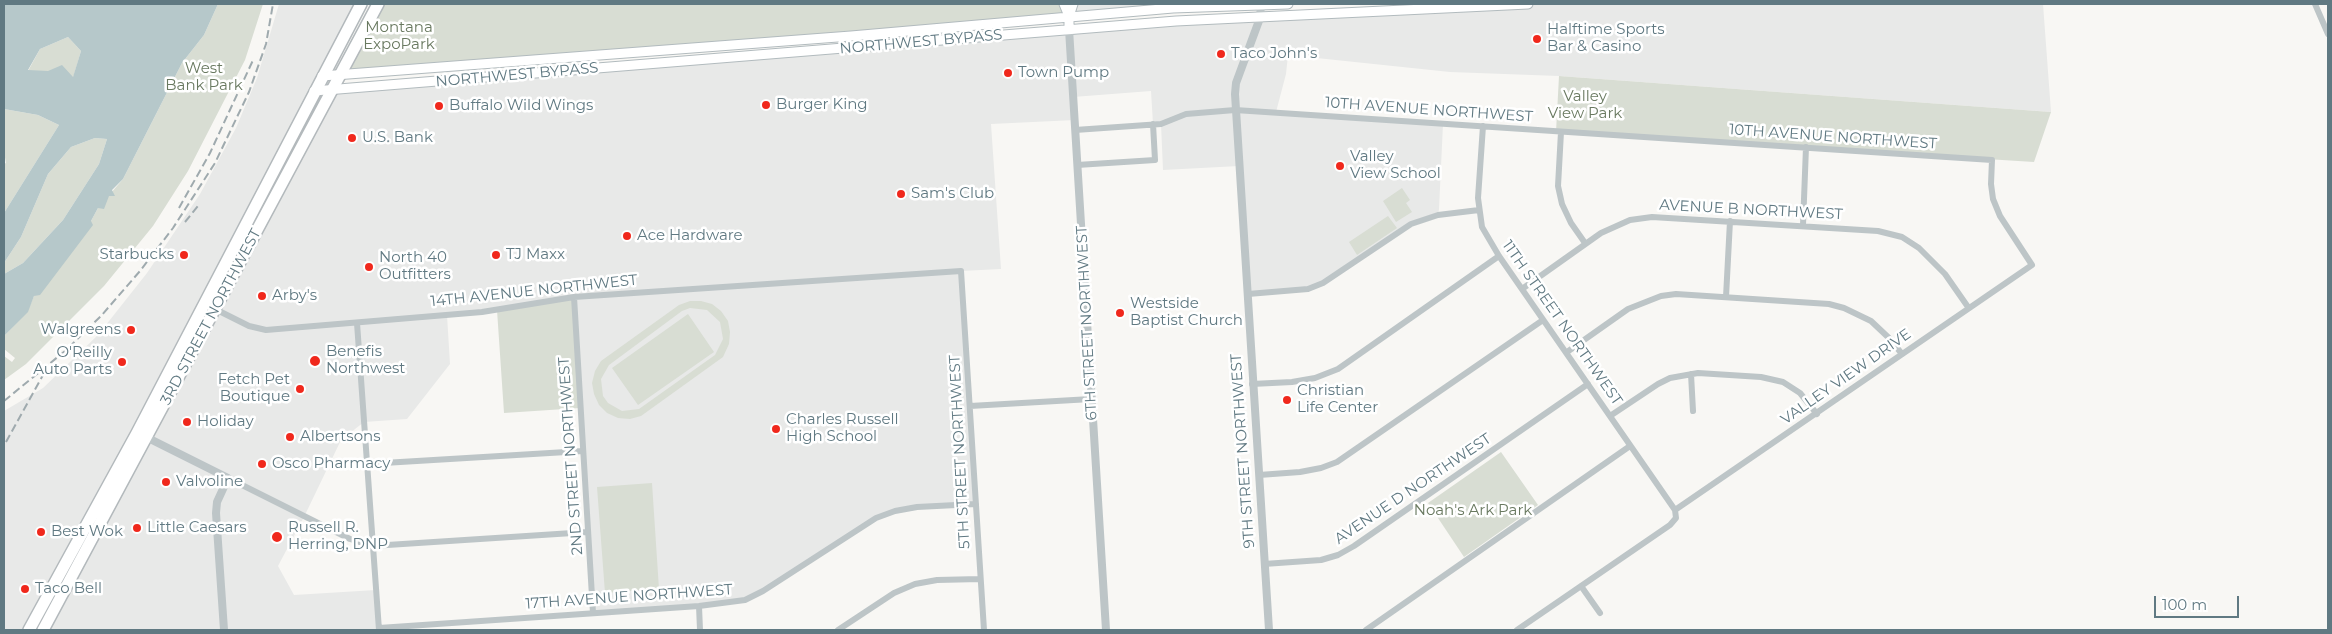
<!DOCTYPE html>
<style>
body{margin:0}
#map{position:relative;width:2332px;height:634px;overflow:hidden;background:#f8f7f4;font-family:Montserrat,sans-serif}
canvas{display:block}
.frame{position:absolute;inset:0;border:5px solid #607982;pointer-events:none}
.scale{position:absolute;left:2154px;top:596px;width:85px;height:22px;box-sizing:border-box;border:2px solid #607982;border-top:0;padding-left:6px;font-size:15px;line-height:18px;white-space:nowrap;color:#607982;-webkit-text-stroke:4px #fff;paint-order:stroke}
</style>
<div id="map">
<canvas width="2332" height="634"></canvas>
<div class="frame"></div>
<div class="scale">100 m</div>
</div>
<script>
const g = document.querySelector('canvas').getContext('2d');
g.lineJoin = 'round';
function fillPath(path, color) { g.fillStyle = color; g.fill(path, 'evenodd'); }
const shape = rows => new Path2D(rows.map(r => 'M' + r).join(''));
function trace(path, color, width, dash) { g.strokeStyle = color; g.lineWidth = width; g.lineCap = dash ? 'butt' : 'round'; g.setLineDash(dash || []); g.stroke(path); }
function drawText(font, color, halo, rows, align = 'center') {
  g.font = font + ' Montserrat,sans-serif'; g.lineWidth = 5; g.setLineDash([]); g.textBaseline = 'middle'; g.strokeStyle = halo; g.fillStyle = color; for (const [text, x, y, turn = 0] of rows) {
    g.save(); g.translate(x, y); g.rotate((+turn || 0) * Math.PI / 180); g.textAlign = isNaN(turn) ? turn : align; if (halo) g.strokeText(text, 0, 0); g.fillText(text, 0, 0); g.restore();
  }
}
const built = shape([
 [279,4,361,4,29,630,4,630,4,411,43,388,98,335,147,273,200,194,236,128,257,78],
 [1073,4,1261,4,1069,16],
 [1528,4,2043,4,2051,112,1559,76,1450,72,1288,55,1286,74,1276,112,1443,124,1439,209,1438,215,1411,224,1323,283,1290,292,1248,294,1239,166,1163,170,1161,124,1153,124,1151,91,1073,97,1075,120,991,124,1001,269,961,271,976,504,917,507,877,518,745,600,593,613,574,298,447,315,450,364,407,419,364,422,341,440,304,517,278,566,294,595,376,590,379,630,43,630,333,90,948,39]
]);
const green = shape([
 [218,4,263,4,245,60,188,171,153,226,104,286,26,364,4,380,4,356,12,362,15,358,4,349,4,336,27,312,34,296,91,221,98,208,123,179,182,63,204,35],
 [378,4,1064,4,1069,16,342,74],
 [68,37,81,51,73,78,48,71,28,71,40,49],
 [1559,76,2051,112,2034,162,1556,132],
 [4,109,38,115,59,125,4,213,4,164,6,163,4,152],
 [95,138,107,139,99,164,63,220,23,263,4,274,4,263,21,237,48,174,71,147],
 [1402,188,1410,200,1406,203,1412,212,1396,222,1383,201],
 [1388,216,1397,228,1357,255,1349,242],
 [574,297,580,408,504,413,497,310],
 [690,301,701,301,712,304,721,311,728,321,730,332,729,344,723,357,641,416,630,419,618,418,607,413,599,405,594,394,592,383,595,371,601,361,679,305],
 [690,308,707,310,720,322,723,339,715,355,639,409,622,411,608,403,603,396,601,379,609,365,682,311],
 [688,314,714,352,638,405,612,368],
 [1501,452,1538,505,1464,557,1428,503],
 [652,483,659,589,605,593,597,487]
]);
const water = shape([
 [4,4,218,4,204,35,182,63,123,179,112,190,115,196,109,196,104,209,98,208,91,221,93,225,40,295,34,296,28,312,4,336,4,274,23,263,63,220,99,164,107,139,95,138,71,147,48,174,21,237,4,263,4,213,59,125,38,115,4,109],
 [68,37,81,51,73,77,62,65,48,71,28,70,40,49]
]);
const minor = shape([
 [2315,4,2328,34],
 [1483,126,1478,198,1482,227,1499,256,1675,510,1676,518,1670,525,1517,630],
 [1075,130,1161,124,1186,114,1235,110,1992,160,1991,184,1993,199,2000,216,2032,265,1675,510],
 [1561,132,1558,186,1562,204,1571,223,1585,243],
 [1077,165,1155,160,1153,124],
 [1803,225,1806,147],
 [1522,289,1601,233,1630,220,1652,217,1878,231,1902,237,1919,248,1945,274,1968,307],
 [1248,294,1308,289,1323,283,1411,224,1438,215,1479,210],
 [574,297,593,613],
 [1726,297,1730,221],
 [215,309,249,326,266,330,482,312,574,297,961,271,984,630],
 [357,323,379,630],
 [1567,352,1628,309,1661,296,1676,294,1829,304,1844,308,1871,321,1889,338,1902,354],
 [1691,374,1693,411],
 [1252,384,1292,382,1315,378,1338,369,1499,256],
 [970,406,1091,399],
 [1610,416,1658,384,1670,378,1698,373,1761,377,1783,382,1800,393,1817,414],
 [367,464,583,451],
 [1259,475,1300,472,1321,468,1337,462,1543,320],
 [228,478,350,539,372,546,588,532],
 [1264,564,1321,560,1338,555,1354,546,1588,384],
 [1581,586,1600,613],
 [699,606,700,630],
 [379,628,699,606,745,600,763,591,876,518,895,511,917,507,976,504],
 [838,630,894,593,915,584,937,580,980,579],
 [1366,630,1630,446]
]);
const tertiary = shape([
 [1261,4,1260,18,1236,83,1235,94,1269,630],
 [1069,29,1106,630],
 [142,435,228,478,217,502,216,513,224,630]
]);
const secondary = shape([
 [1064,4,1069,16],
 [1069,29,1069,16,1073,4],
 [322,76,851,36,1173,8,1288,4],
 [314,91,1176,21,1528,4]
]);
const trunk = shape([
 [29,630,137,433,361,4],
 [43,630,378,4]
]);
const rail = shape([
 [179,208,210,153,254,58],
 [185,222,198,206],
 [4,401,65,351,101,316,140,271,173,228,215,163,249,92,266,44,273,4],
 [6,442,43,375]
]);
const markers = [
 [1537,39,5,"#f0281c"],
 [1221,54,5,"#f0281c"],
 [1008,73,5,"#f0281c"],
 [766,105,5,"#f0281c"],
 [439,106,5,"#f0281c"],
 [352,138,5,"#f0281c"],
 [1340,166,5,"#f0281c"],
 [901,194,5,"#f0281c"],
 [627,236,5,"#f0281c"],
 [184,255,5,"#f0281c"],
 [496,255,5,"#f0281c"],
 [369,267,5,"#f0281c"],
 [262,296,5,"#f0281c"],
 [1120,313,5,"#f0281c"],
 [131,330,5,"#f0281c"],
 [315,361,6,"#f0281c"],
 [122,362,5,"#f0281c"],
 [300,389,5,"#f0281c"],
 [1287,400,5,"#f0281c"],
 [187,422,5,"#f0281c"],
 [776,429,5,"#f0281c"],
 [290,437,5,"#f0281c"],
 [262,464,5,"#f0281c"],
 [166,482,5,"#f0281c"],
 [137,528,5,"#f0281c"],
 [41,532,5,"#f0281c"],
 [277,537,6,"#f0281c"],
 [25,589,5,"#f0281c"]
];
const parkNames = [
 ["Montana",399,28],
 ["ExpoPark",399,45],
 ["West",204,69],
 ["Bank Park",204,86],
 ["Valley",1585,97],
 ["View Park",1585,114],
 ["Noah's Ark Park",1473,511]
];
const poiNames = [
 ["Halftime Sports",1547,30],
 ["Bar & Casino",1547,47],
 ["Taco John's",1231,54],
 ["Town Pump",1018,73],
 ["Burger King",776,105],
 ["Buffalo Wild Wings",449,106],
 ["U.S. Bank",362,138],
 ["Valley",1350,157],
 ["View School",1350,174],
 ["Sam's Club",911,194],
 ["Ace Hardware",637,236],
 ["Starbucks",174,255,"right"],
 ["TJ Maxx",506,255],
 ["North 40",379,258],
 ["Outfitters",379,275],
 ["Arby's",272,296],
 ["Westside",1130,304],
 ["Baptist Church",1130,321],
 ["Walgreens",121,330,"right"],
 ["Benefis",326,352],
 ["Northwest",326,369],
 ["O'Reilly",112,353,"right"],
 ["Auto Parts",112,370,"right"],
 ["Fetch Pet",290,380,"right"],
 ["Boutique",290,397,"right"],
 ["Christian",1297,391],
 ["Life Center",1297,408],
 ["Charles Russell",786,420],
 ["High School",786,437],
 ["Holiday",197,422],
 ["Albertsons",300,437],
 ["Osco Pharmacy",272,464],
 ["Valvoline",176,482],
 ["Little Caesars",147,528],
 ["Russell R.",288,528],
 ["Herring, DNP",288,545],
 ["Best Wok",51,532],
 ["Taco Bell",35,589]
];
const streetNames = [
 ["NORTHWEST BYPASS",921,42,-5],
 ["NORTHWEST BYPASS",517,75,-5],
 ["10TH AVENUE NORTHWEST",1429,110,4],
 ["10TH AVENUE NORTHWEST",1833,137,4],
 ["AVENUE B NORTHWEST",1751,210,3],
 ["14TH AVENUE NORTHWEST",534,291,-6],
 ["3RD STREET NORTHWEST",211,317,-62],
 ["6TH STREET NORTHWEST",1087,323,-93],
 ["11TH STREET NORTHWEST",1562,323,55],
 ["VALLEY VIEW DRIVE",1846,377,-35],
 ["9TH STREET NORTHWEST",1243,451,-94],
 ["5TH STREET NORTHWEST",960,452,-93],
 ["2ND STREET NORTHWEST",571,456,-94],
 ["AVENUE D NORTHWEST",1413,489,-34],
 ["17TH AVENUE NORTHWEST",629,597,-4]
];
fillPath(built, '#e8e9e8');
fillPath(green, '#d8ddd3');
fillPath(water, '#b6c8ca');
trace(secondary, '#b2bbbe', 11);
trace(trunk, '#b3b9bc', 14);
trace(minor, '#bdc5c7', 6);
trace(tertiary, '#bdc5c7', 8);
trace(secondary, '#fff', 9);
trace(trunk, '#fff', 11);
trace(rail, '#9faaae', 2, [8, 4]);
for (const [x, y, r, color] of markers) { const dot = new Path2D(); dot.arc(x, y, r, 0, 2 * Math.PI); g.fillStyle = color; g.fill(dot); trace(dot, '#fff', 2); }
drawText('15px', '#697960', '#fff', parkNames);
drawText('15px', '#607982', '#fff', poiNames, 'left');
drawText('15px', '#607982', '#fff', streetNames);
</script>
